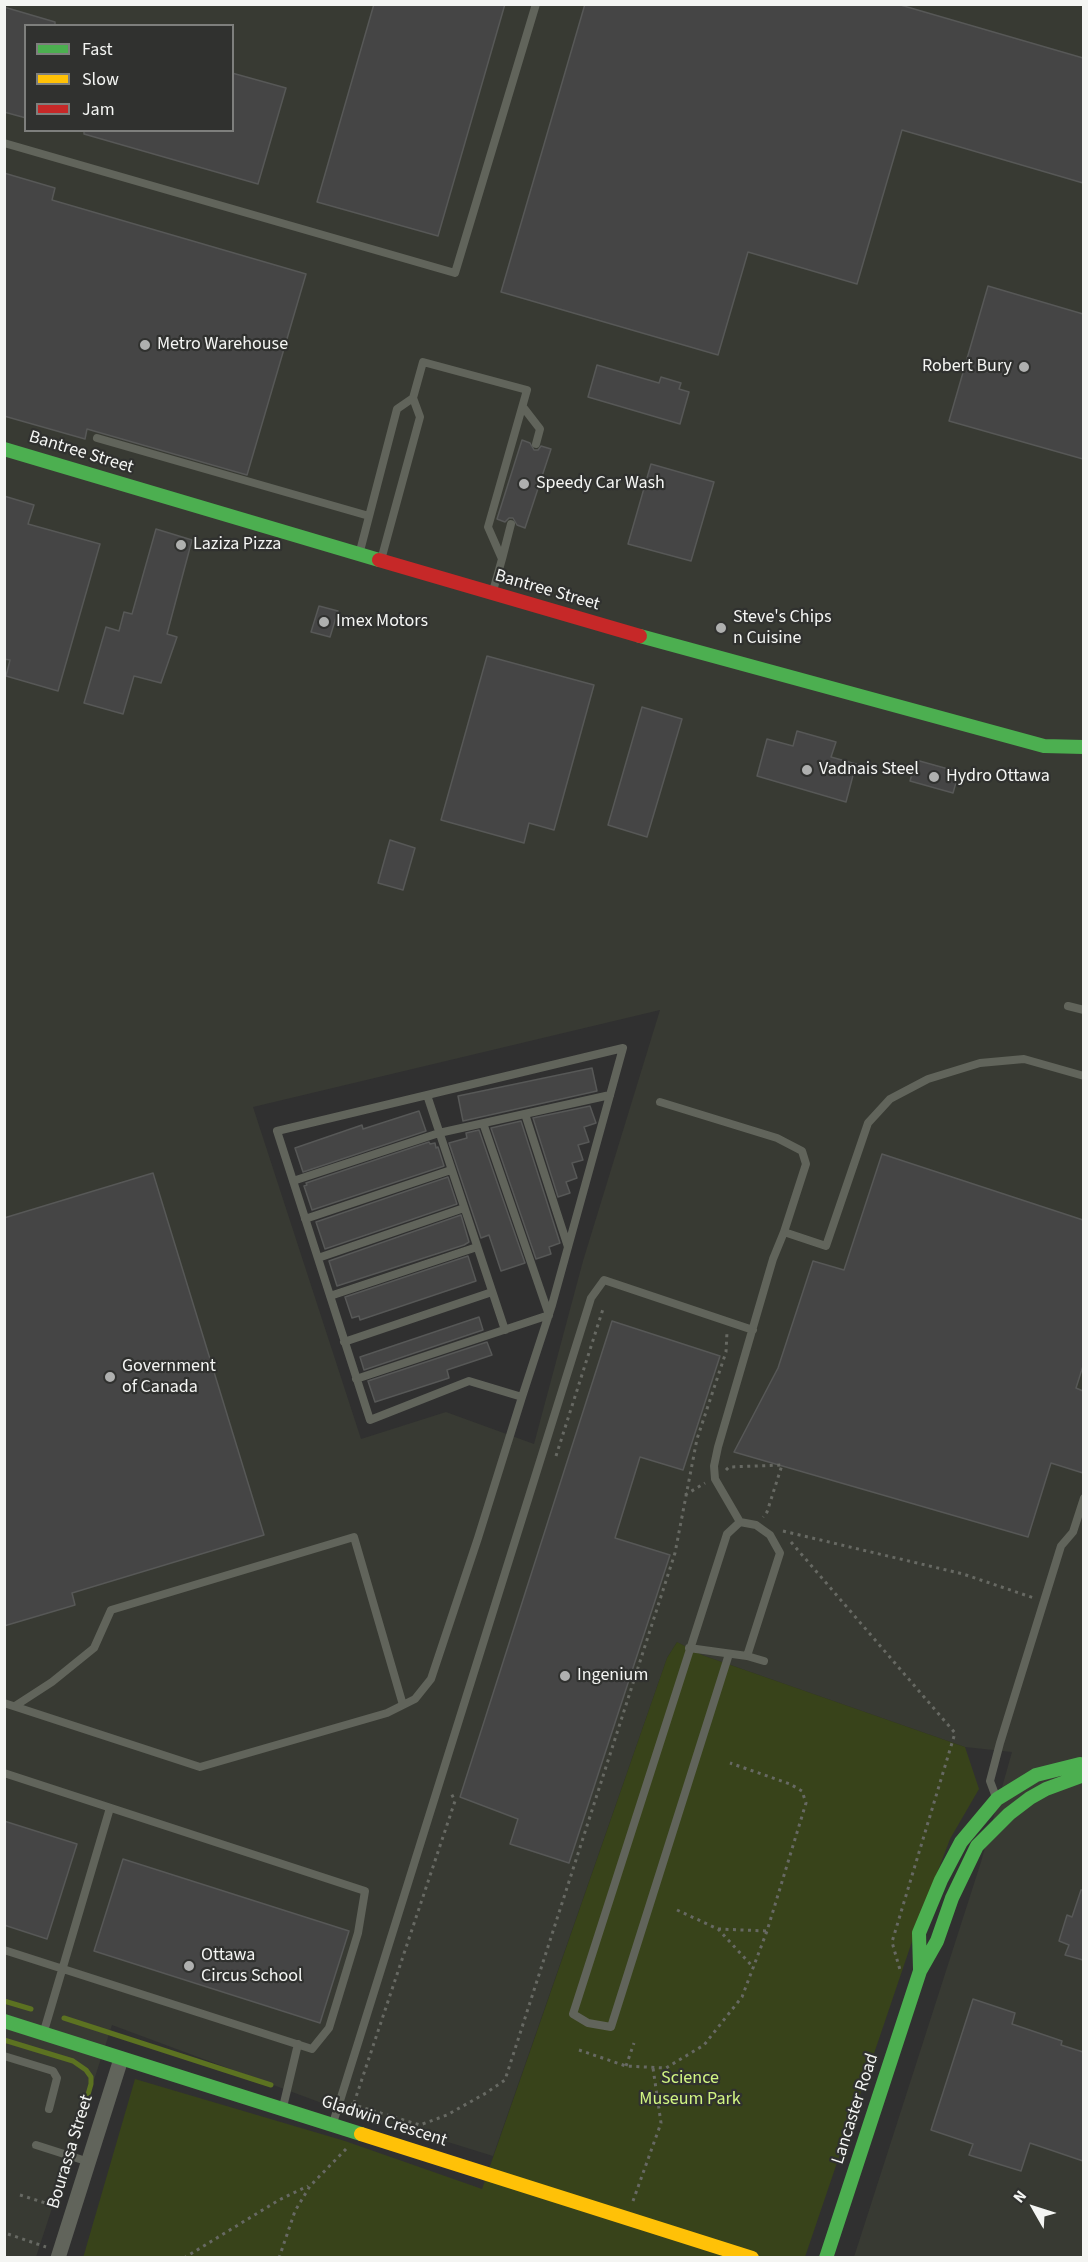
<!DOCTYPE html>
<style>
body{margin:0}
#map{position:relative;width:1088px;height:2262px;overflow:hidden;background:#303030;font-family:"Source Sans 3",sans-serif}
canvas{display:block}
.frame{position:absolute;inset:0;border:6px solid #f4f5f3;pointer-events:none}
.legend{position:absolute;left:24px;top:24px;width:210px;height:108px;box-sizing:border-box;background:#30312f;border:2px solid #7e7f7d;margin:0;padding:8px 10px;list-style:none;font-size:18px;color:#f4f5f3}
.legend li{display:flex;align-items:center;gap:12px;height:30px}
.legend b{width:30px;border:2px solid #7e7f7d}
.north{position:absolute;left:1004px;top:2178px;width:60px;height:60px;-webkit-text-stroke:4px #30312f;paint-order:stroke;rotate:309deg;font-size:16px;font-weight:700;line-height:24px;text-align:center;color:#f4f5f3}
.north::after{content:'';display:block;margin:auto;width:21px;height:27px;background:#f4f5f3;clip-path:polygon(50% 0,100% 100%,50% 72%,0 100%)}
</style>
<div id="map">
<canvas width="1088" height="2262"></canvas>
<div class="frame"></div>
<ul class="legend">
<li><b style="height:8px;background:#4caf50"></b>Fast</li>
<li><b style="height:8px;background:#ffc107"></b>Slow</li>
<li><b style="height:8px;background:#c62828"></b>Jam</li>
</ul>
<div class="north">N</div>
</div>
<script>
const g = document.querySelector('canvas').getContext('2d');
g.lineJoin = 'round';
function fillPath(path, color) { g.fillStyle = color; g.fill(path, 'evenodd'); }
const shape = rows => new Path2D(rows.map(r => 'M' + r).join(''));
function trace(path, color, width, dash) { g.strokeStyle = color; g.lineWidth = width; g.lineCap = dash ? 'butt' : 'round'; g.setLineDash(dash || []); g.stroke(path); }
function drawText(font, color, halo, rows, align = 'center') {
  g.font = font + ' "Source Sans 3",sans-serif'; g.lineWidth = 4.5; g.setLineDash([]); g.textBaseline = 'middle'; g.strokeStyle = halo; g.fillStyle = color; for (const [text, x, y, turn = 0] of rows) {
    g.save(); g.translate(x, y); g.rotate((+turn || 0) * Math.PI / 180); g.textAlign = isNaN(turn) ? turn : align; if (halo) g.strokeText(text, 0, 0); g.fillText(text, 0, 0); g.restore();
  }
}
const built = shape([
 [4,5,1083,5,1083,2257,854,2257,981,1862,1012,1752,965,1747,702,1655,677,1642,667,1658,493,2156,319,2102,112,2025,36,2257,5,2257],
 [26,26,232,26,232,130,26,130],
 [660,1010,583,1261,534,1444,446,1412,361,1439,253,1107]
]);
const green = shape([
 [677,1642,702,1655,965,1747,979,1789,950,1839,921,1915,805,2257,83,2258,135,2079,345,2141,482,2189,667,1658]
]);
const stream = shape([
 [4,2001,31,2009],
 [64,2018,271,2085],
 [4,2040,73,2061,86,2070,91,2077,91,2084,85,2105]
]);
const building = shape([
 [374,4,505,4,438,236,317,202,374,4],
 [585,4,897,4,1083,58,1083,183,902,130,857,284,748,252,718,355,501,292,585,4],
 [4,7,55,22,55,26,26,26,26,118,4,112,4,7],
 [232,73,286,88,258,184,84,134,84,130,232,130,232,73],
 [4,173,55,188,52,200,306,274,247,475,87,429,85,439,4,416,4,173],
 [988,286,1083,314,1083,459,949,421,988,286],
 [597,365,659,383,661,377,681,383,679,389,689,392,680,424,588,397,597,365],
 [522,440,530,443,534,450,538,450,541,446,551,449,525,528,517,525,513,518,509,518,505,522,497,519,522,440],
 [651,464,714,482,691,561,628,544,651,464],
 [4,496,34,505,28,524,100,544,58,691,6,676,10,660,4,659,4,496],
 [156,529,192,540,167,634,177,637,161,683,134,676,123,714,84,703,106,627,119,631,124,612,132,614,156,529],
 [319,606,338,611,330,637,311,632,319,606],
 [487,656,594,685,554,830,529,823,524,843,441,820,487,656],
 [642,707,682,719,647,837,608,825,642,707],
 [797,731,836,742,831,757,856,764,846,802,757,776,767,739,793,746,797,731],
 [916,760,959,772,953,793,910,781,916,760],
 [390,840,415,848,403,890,378,883,390,840],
 [592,1068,597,1091,463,1121,458,1096,592,1068],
 [590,1106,596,1123,584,1127,589,1142,578,1145,583,1160,572,1163,577,1178,566,1182,570,1193,558,1197,533,1118,590,1106],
 [419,1111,426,1131,303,1172,295,1148,362,1125,363,1129,419,1111],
 [521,1121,560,1243,549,1247,551,1254,536,1259,491,1128,521,1121],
 [479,1130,525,1263,501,1271,489,1235,481,1238,449,1143,467,1138,466,1133,479,1130],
 [429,1142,430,1144,435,1143,436,1148,438,1147,444,1166,312,1210,304,1186,307,1185,306,1183,429,1142],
 [882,1154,1083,1220,1083,1366,1076,1388,1083,1391,1083,1473,1051,1463,1028,1537,734,1452,778,1368,813,1261,844,1270,882,1154],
 [153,1173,264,1535,72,1593,75,1605,4,1626,4,1218,153,1173],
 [448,1177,457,1204,325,1249,316,1222,448,1177],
 [461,1215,469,1242,464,1245,337,1286,329,1261,461,1215],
 [468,1256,476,1281,360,1320,359,1316,352,1318,345,1297,468,1256],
 [479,1317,483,1330,364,1370,360,1357,479,1317],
 [612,1321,720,1356,683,1470,640,1457,615,1538,670,1555,569,1863,510,1844,518,1819,460,1797,612,1321],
 [487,1342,492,1355,447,1370,449,1378,375,1402,368,1381,487,1342],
 [4,1821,77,1844,47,1939,4,1925,4,1821],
 [123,1859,349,1931,320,2023,94,1951,123,1859],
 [1081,1890,1083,1890,1083,1960,1065,1955,1069,1945,1059,1941,1067,1915,1072,1917,1081,1890],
 [973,1999,1015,2013,1012,2024,1062,2041,1061,2045,1083,2052,1083,2161,1030,2143,1021,2171,969,2155,973,2144,931,2130,973,1999]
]);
const path = shape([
 [556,1456,603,1309],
 [726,1470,729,1467,782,1465,767,1512,763,1517],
 [685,1495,705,1483],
 [783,1531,963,1574,1034,1598],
 [791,1542,955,1733,892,1942,900,1970],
 [677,1910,718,1929,754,1968],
 [718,1929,767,1931],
 [579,2050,626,2066,666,2068,704,2045,742,1997,767,1931,806,1803,802,1791,790,1784,730,1763],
 [626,2066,634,2043],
 [354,2103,455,1801,450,1791],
 [351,2104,420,2125,447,2115,486,2093,505,2080,675,1553,697,1439,726,1352,727,1332],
 [20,2195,58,2207],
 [633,2201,661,2123,653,2068],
 [8,2234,46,2247],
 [184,2258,279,2200,308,2186],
 [279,2258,295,2211,310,2186,346,2149]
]);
const lane = shape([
 [4,143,455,273,536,4],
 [413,398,423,362,527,390,488,527,502,559,493,591],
 [523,407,540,429,536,444],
 [97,438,369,516],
 [360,551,397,409,413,398,420,417,381,560],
 [502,559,511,524],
 [1068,1006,1084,1010],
 [427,1095,505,1330],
 [660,1102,777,1138,802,1151,806,1164,784,1232,773,1259,718,1447,714,1466,715,1479,740,1522],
 [525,1114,568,1247],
 [293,1181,439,1133,610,1095],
 [305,1219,451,1170],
 [784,1232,826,1246,868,1123,890,1099,928,1079,980,1063,1024,1059,1084,1076],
 [318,1258,464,1208],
 [330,1296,477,1247],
 [344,1342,492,1292],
 [356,1379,549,1315,483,1123],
 [689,1648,747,1656,764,1661],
 [729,1654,611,2027,588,2023,573,2014,727,1534,740,1522,756,1525,770,1535,780,1553,747,1656],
 [4,1703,200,1767,387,1713,415,1699,431,1679,478,1538,522,1397,552,1305,623,1048,277,1131,370,1420,469,1381,522,1397],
 [15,1706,52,1682,94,1648,111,1610,354,1537,403,1705],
 [4,1773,365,1891,358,1933,329,2028,312,2049,4,1950],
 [996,1797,990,1781,1000,1743,1061,1546,1073,1532,1084,1498],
 [44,2031,110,1808],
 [4,2056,53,2071,57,2078,49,2109],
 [283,2107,298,2044],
 [333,2123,591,1298,604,1280,753,1330],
 [36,2145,89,2162]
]);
const street = shape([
 [58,2258,121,2059]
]);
const fast = shape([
 [4,449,379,560],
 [640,636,1044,746,1084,747],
 [920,1969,919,1933,941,1880,961,1842,997,1799,1036,1775,1080,1764],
 [4,2021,361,2134],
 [826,2258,920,1971,937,1941,952,1898,977,1846,1009,1814,1030,1798,1046,1789,1084,1775]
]);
const slow = shape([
 [361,2134,752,2258]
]);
const jam = shape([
 [379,560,640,636]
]);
const markers = [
 [145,345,6,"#afb0af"],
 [1024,367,6,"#afb0af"],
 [524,484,6,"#afb0af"],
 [181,545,6,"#afb0af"],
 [324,622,6,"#afb0af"],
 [721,628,6,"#afb0af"],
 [807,770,6,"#afb0af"],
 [934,777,6,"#afb0af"],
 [110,1377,6,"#afb0af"],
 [565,1676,6,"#afb0af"],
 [189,1966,6,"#afb0af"]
];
const poiNames = [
 ["Metro Warehouse",157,345],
 ["Robert Bury",1012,367,"right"],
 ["Speedy Car Wash",536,484],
 ["Laziza Pizza",193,545],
 ["Steve's Chips",733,618],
 ["n Cuisine",733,639],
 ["Imex Motors",336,622],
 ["Vadnais Steel",819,770],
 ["Hydro Ottawa",946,777],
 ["Government",122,1367],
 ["of Canada",122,1388],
 ["Ingenium",577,1676],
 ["Ottawa",201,1956],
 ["Circus School",201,1977]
];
const streetNames = [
 ["Bantree Street",81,453,17],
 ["Bantree Street",547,591,16],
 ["Lancaster Road",856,2109,-72],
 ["Gladwin Crescent",384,2122,18],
 ["Bourassa Street",71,2152,-73]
];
const parkNames = [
 ["Science",690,2079],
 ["Museum Park",690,2100]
];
fillPath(built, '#383a33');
fillPath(green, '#38431a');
trace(stream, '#5c7221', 5);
fillPath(building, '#454545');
trace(building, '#575857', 1.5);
trace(path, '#676963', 3, [3, 4.5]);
trace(lane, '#61645b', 8);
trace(street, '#61645b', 15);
trace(fast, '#4caf50', 14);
trace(slow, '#ffc107', 14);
trace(jam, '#c62828', 14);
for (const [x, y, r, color] of markers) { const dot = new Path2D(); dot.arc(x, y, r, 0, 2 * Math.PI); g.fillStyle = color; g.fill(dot); trace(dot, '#30312f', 2); }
drawText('18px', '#f4f5f3', '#30312f', poiNames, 'left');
drawText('18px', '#f4f5f3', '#30312f', streetNames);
drawText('18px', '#d1f583', '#30312f', parkNames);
</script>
